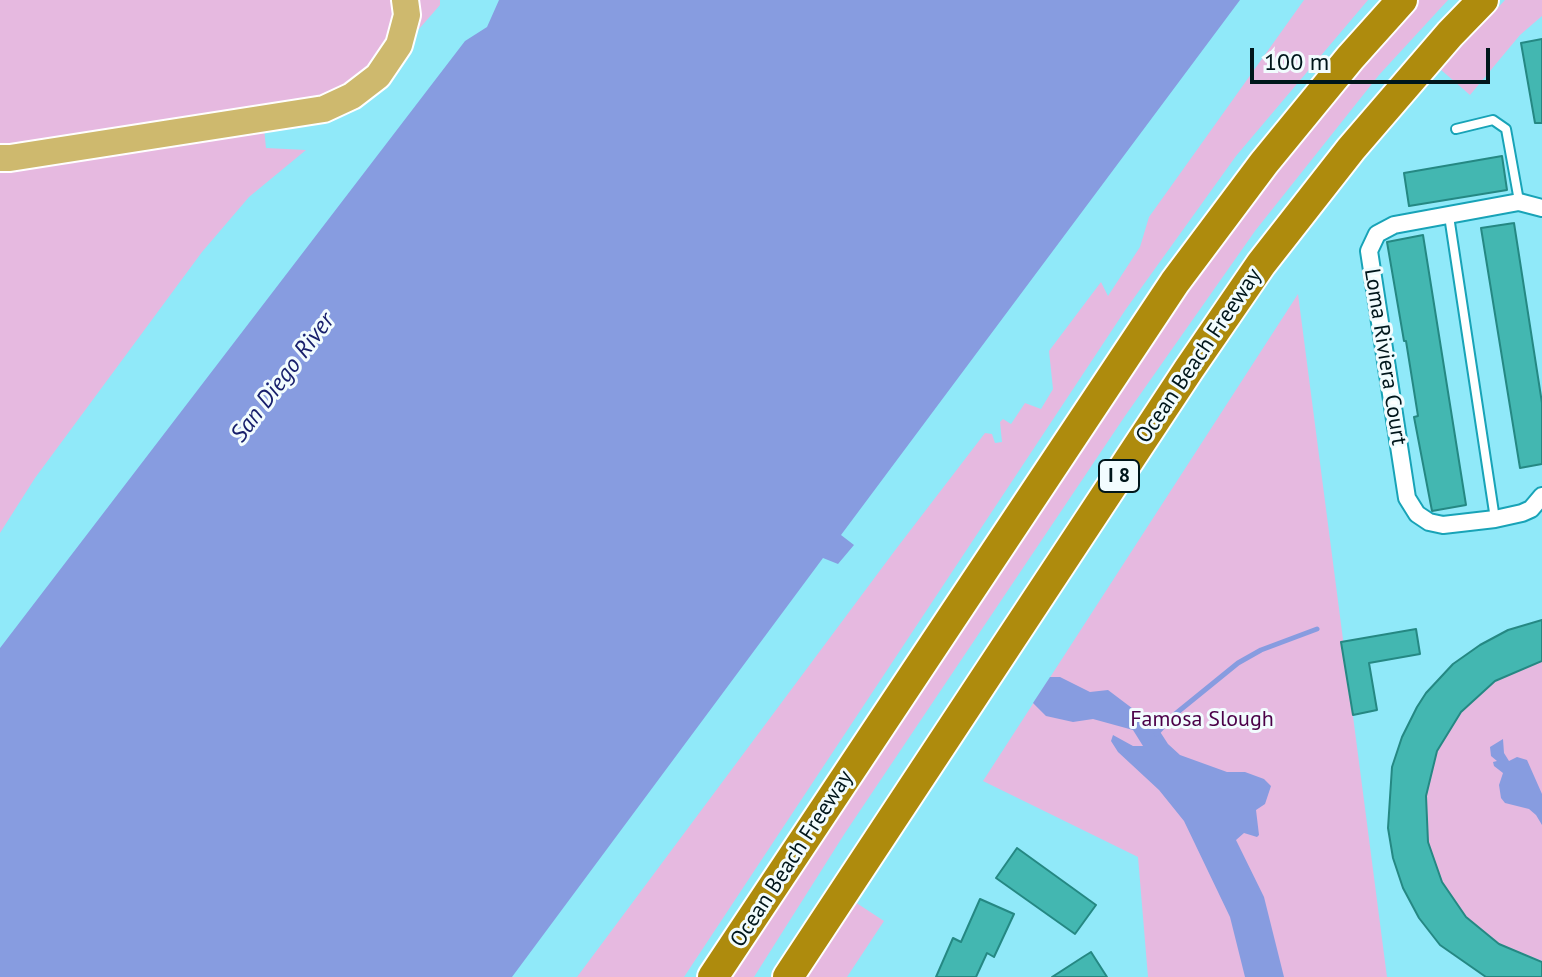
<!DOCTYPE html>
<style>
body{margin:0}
#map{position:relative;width:1542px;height:977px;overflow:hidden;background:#90e9f9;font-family:"PT Sans",sans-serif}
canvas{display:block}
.scale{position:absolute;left:1250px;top:48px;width:240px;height:36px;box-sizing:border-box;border:4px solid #00161b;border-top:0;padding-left:10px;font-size:24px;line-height:28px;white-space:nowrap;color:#00161b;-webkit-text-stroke:6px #f2fcfe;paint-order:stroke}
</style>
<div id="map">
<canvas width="1542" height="977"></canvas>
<div class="scale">100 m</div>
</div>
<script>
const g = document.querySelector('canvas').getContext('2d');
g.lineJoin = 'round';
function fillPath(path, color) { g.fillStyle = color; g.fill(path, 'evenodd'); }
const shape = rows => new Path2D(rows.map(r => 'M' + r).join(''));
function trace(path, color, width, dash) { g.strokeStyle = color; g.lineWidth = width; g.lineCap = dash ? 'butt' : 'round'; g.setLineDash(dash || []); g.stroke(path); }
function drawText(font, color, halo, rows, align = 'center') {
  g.font = font + ' "PT Sans",sans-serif'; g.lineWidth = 6; g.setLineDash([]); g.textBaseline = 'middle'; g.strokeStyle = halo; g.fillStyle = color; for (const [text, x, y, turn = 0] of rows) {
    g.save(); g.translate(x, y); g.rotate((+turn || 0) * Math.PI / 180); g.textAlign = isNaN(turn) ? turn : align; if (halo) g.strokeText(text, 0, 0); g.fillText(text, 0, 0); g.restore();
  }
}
const green = shape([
 [0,0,393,0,393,29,376,58,347,85,317,98,0,151],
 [410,0,440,0,440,5,419,29,408,28],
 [1304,0,1368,0,1236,156,1126,309,684,977,577,977,896,549,985,433,992,434,995,443,1002,442,1000,422,1003,419,1011,424,1025,403,1041,409,1053,389,1049,351,1101,282,1108,296,1140,247,1149,217],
 [1419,0,1448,0,1379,75,1255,231,1125,416,845,833,754,977,728,977,1144,346,1281,162],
 [1505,0,1542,0,1542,16,1520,35,1470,95,1440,69],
 [264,128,266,148,306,150,249,197,202,252,35,478,0,533,0,168],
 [1298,294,1387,977,1148,977,1138,857,983,781],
 [1542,661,1542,961,1499,944,1466,917,1442,882,1428,842,1426,796,1437,751,1461,712,1495,681],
 [855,902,884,921,847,977,806,977]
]);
const water = shape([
 [499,0,1240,0,841,535,854,545,838,564,823,558,512,977,0,977,0,648,465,41,487,27],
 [1050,677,1060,677,1090,692,1108,690,1157,727,1168,744,1180,755,1227,772,1245,772,1264,779,1271,786,1265,804,1256,810,1259,835,1257,837,1244,833,1236,840,1264,897,1284,977,1245,977,1230,917,1184,821,1159,790,1118,752,1111,741,1113,735,1133,746,1143,746,1133,730,1093,719,1073,722,1046,716,1033,703],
 [1503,739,1504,753,1509,761,1517,757,1527,760,1542,794,1542,825,1536,815,1529,809,1505,803,1501,798,1499,785,1503,773,1494,766,1493,762,1497,761,1491,756,1490,747]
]);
const stream = shape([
 [1156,734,1174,715,1238,663,1261,650,1317,629]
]);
const building = shape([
 [1542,39,1542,123,1535,123,1521,43,1542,39],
 [1502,156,1507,190,1409,206,1404,173,1502,156],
 [1514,223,1542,403,1542,464,1520,468,1481,228,1514,223],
 [1423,235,1466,505,1432,511,1414,417,1418,416,1406,341,1404,341,1387,242,1423,235],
 [1542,620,1542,661,1495,681,1461,712,1437,751,1426,796,1428,842,1442,882,1466,917,1499,944,1542,962,1542,977,1486,977,1440,945,1419,918,1403,888,1393,858,1388,828,1392,767,1402,737,1417,707,1426,693,1453,664,1480,645,1508,630,1542,620],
 [1416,629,1420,654,1369,663,1377,710,1353,715,1341,642,1416,629],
 [1017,848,1096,905,1075,934,996,878,1017,848],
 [980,899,1014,914,994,957,987,953,976,977,936,977,953,938,961,942,980,899],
 [1091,952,1107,977,1052,977,1083,957,1091,952]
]);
const service = shape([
 [1456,129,1493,120,1506,129,1519,201],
 [1449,216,1495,519]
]);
const minor = shape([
 [1542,208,1519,202,1394,225,1377,234,1369,251,1407,498,1417,514,1429,522,1443,525,1495,519,1522,513,1531,509,1542,496]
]);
const primary = shape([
 [0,158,10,158,324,109,352,96,378,76,399,45,407,15,405,0]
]);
const motorway = shape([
 [713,977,1175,282,1264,163,1350,58,1402,0],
 [788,977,1189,369,1261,264,1351,149,1450,34,1483,0]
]);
const shields = [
 [1119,476,40]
];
const shieldNames = [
 ["I 8",1119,476]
];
const streetNames = [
 ["Ocean Beach Freeway",1199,356,-56],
 ["Loma Riviera Court",1385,357,81],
 ["Ocean Beach Freeway",792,859,-57]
];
const parkNames = [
 ["Famosa Slough",1202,720]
];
const waterNames = [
 ["San Diego River",283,378,-53]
];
fillPath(green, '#e6b9e0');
fillPath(water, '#879ce0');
trace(stream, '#879ce0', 5);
fillPath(building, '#43b7b1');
trace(building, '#258883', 2);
trace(service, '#18a3b7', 12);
trace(minor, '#18a3b7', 20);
trace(primary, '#fff', 30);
trace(motorway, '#fff', 34);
trace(service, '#fff', 8);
trace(minor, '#fff', 16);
trace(primary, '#ceb96e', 26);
trace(motorway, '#ae8b0d', 30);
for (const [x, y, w] of shields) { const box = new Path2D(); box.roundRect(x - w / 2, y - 16, w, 32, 6); g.fillStyle = '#f2fcfe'; g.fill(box); trace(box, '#00161b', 2); }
drawText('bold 20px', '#00161b', null, shieldNames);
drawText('22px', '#00161b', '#f2fcfe', streetNames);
drawText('22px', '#4b0048', '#f2fcfe', parkNames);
drawText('italic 24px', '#161e6b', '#f2fcfe', waterNames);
</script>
